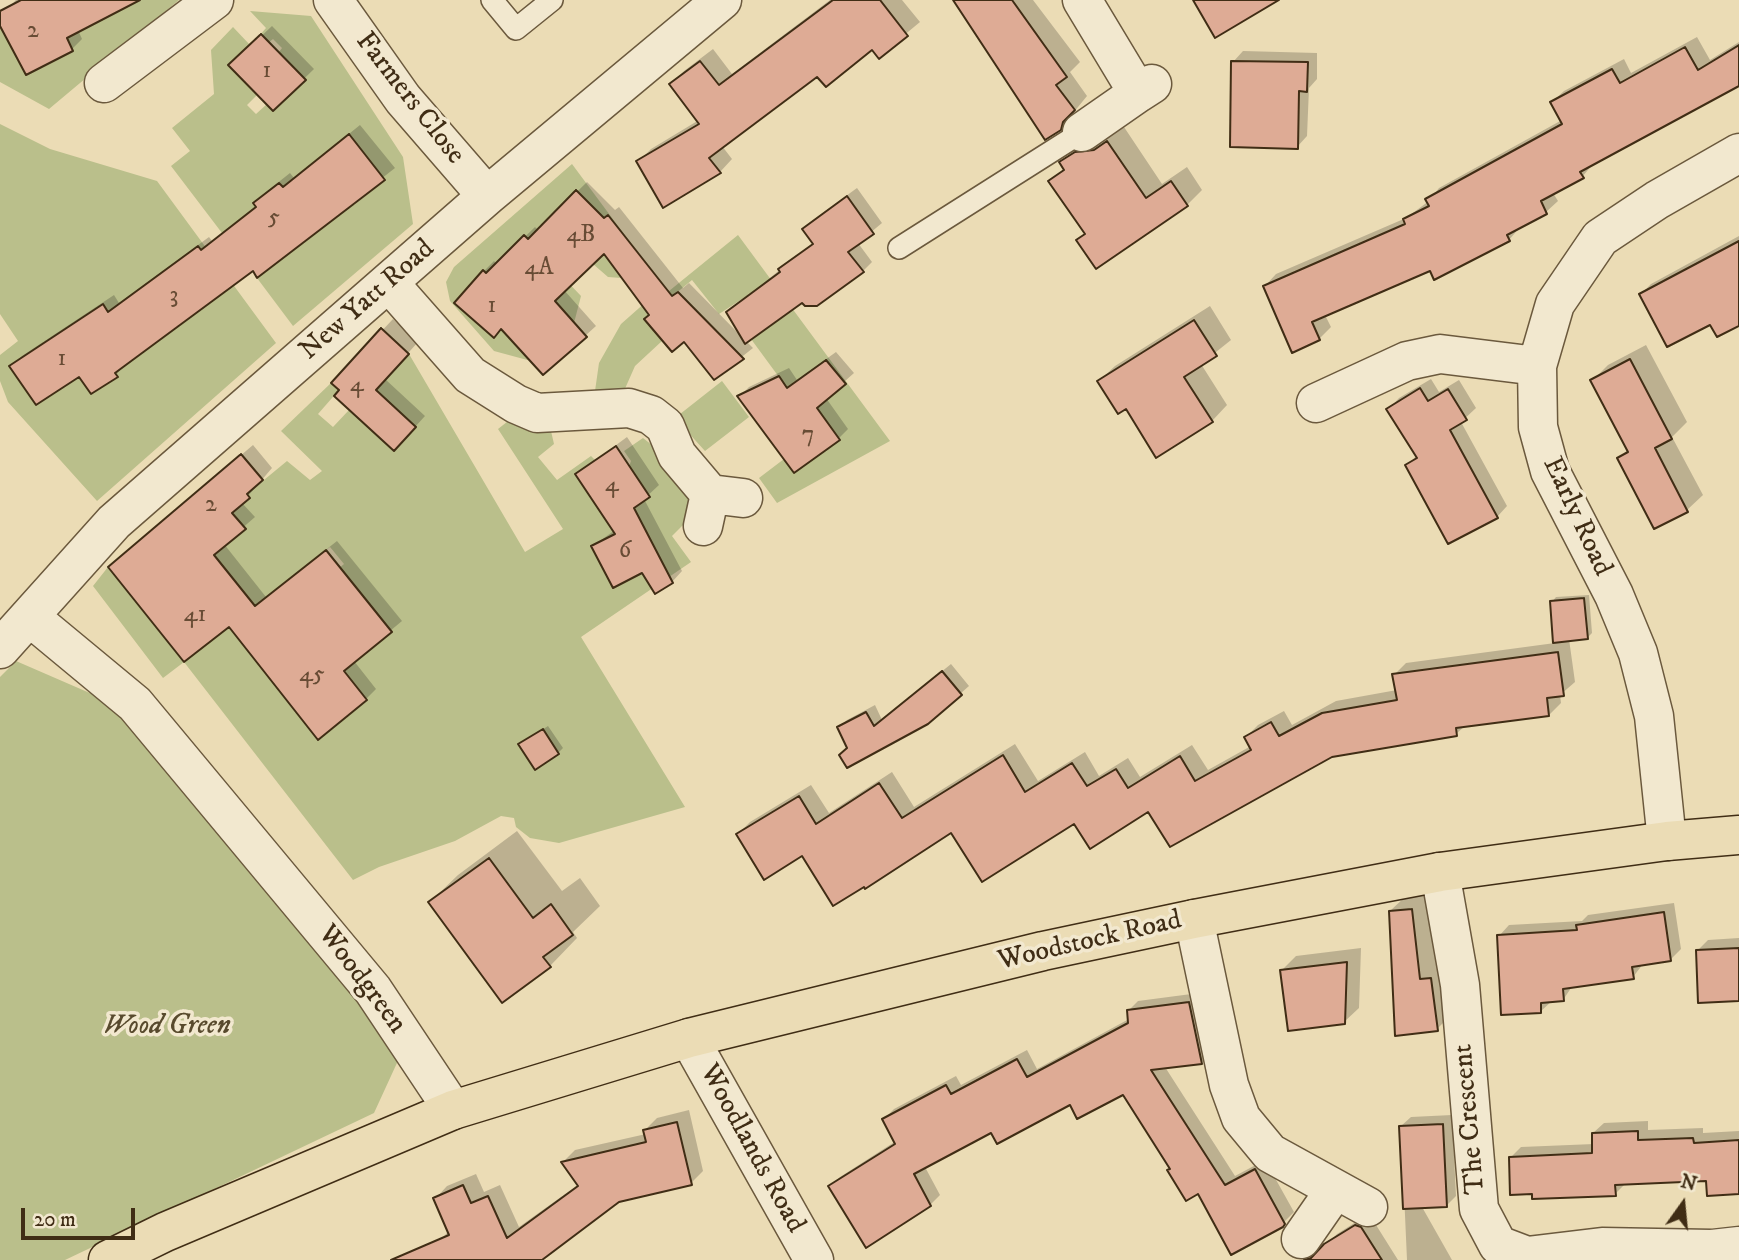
<!DOCTYPE html>
<style>
body{margin:0}
#map{position:relative;width:1739px;height:1260px;overflow:hidden;background:#ebdcb5;font-family:"IM FELL DW Pica",serif}
canvas{display:block}
.north{position:absolute;left:1648px;top:1169px;width:70px;height:70px;-webkit-text-stroke:5px #f2e8cf;paint-order:stroke;rotate:15deg;font-size:19px;font-weight:700;line-height:28px;text-align:center;color:#402d15}
.north::after{content:'';display:block;margin:auto;width:24px;height:32px;background:#402d15;clip-path:polygon(50% 0,100% 100%,50% 72%,0 100%)}
.scale{position:absolute;left:21px;top:1208px;width:114px;height:32px;box-sizing:border-box;border:4px solid #402d15;border-top:0;padding-left:9px;font-size:21px;line-height:24px;white-space:nowrap;color:#402d15;-webkit-text-stroke:5px #f2e8cf;paint-order:stroke}
</style>
<div id="map">
<canvas width="1739" height="1260"></canvas>
<div class="north">N</div>
<div class="scale">20 m</div>
</div>
<script>
const g = document.querySelector('canvas').getContext('2d');
g.lineJoin = 'round';
function fillPath(path, color) { g.fillStyle = color; g.fill(path, 'evenodd'); }
const shape = rows => new Path2D(rows.map(r => 'M' + r).join(''));
function trace(path, color, width, dash) { g.strokeStyle = color; g.lineWidth = width; g.lineCap = dash ? 'butt' : 'round'; g.setLineDash(dash || []); g.stroke(path); }
function drawText(font, color, halo, rows, align = 'center') {
  g.font = font + ' "IM FELL DW Pica",serif'; g.lineWidth = 7; g.setLineDash([]); g.textBaseline = 'middle'; g.strokeStyle = halo; g.fillStyle = color; for (const [text, x, y, turn = 0] of rows) {
    g.save(); g.translate(x, y); g.rotate((+turn || 0) * Math.PI / 180); g.textAlign = isNaN(turn) ? turn : align; if (halo) g.strokeText(text, 0, 0); g.fillText(text, 0, 0); g.restore();
  }
}
const green = shape([
 [114,0,179,0,49,109,0,82,0,26,67,38],
 [250,11,311,16,403,157,413,224,293,326,257,278,317,231,279,183,254,202,256,207,222,233,171,166,190,151,172,128,214,94,211,50,233,27,250,45,229,65,257,95,247,105,256,114,267,104,273,111,305,79,279,52,282,48,273,39,267,44,259,36,266,28],
 [349,135,385,180,354,205,341,189],
 [0,124,50,149,157,181,276,343,97,501,8,402,0,381,0,355,18,341,0,314],
 [572,164,644,261,621,278,608,277,593,264,576,190,549,217,561,275,581,296,574,323,531,361,494,351,450,301,446,282,454,267],
 [738,235,890,441,777,503,759,478,784,459,794,473,840,440,814,404,787,388,751,339,759,288,719,314,692,280,645,319,662,341,635,366,620,400,595,391,599,363,621,324,664,286,669,291],
 [826,360,845,384,823,403,802,377],
 [409,354,525,552,563,529,498,429,512,418,551,431,554,444,538,457,557,480,591,456,595,460,575,474,609,524,631,461,624,451,643,438,662,453,692,502,688,520,672,536,691,562,581,637,685,807,559,843,530,838,516,827,514,818,501,816,455,841,379,867,353,880,184,662,163,678,93,586,108,567,139,605,229,627,318,740,367,701,344,671,392,632,368,603,285,612,344,564,330,547,255,606,233,578,210,596,190,572,246,529,232,513,250,498,247,494,287,461,310,480,322,471,281,431,331,383,339,390,318,414,333,427,349,410,395,451,416,427,376,390],
 [722,381,749,417,705,451,675,418],
 [16,661,122,707,402,1052,374,1113,65,1260,0,1260,0,677]
]);
const shadow = shape([
 [16,0,120,0,78,30,82,39,72,49,7,9],
 [830,0,902,0,920,22,879,56,872,48,818,74,722,146,732,159,720,172,638,162,651,149,699,120,671,84,684,71,713,49,732,74],
 [955,0,1033,0,1080,62,1070,72,1087,96,1060,129],
 [272,26,314,69,273,109,231,65],
 [1697,37,1710,60,1739,42,1739,84,1593,164,1582,177,1553,193,1558,201,1546,212,1520,227,1509,240,1431,269,1325,315,1331,327,1319,339,1265,286,1276,274,1406,218,1429,201,1439,188,1562,120,1552,102,1564,91,1624,59,1631,73],
 [1243,51,1317,53,1317,79,1309,88,1307,136,1297,147,1233,62],
 [360,125,395,168,258,275,253,269,126,363,116,375,12,366,22,356,114,295,119,303,209,237,212,241,257,205,256,203,266,192,290,173,294,178],
 [1124,127,1162,184,1187,167,1202,190,1187,205,1078,240,1086,232,1051,181,1065,168,1061,162,1077,147,1092,137,1111,135],
 [587,182,615,210,619,207,683,288,689,283,739,334,728,312,814,242,804,229,813,220,857,188,882,223,858,243,872,262,863,271,802,300,746,341,753,348,715,378,684,339,651,315,604,251,564,290,596,326,544,373,484,271,494,261,497,264,535,227,538,230],
 [1739,236,1739,324,1710,322,1641,294,1651,284],
 [1210,306,1231,340,1201,364,1227,405,1212,421,1127,407,1099,381,1115,366],
 [393,319,418,342,385,379,425,416,405,438,333,383],
 [1646,345,1687,422,1672,437,1703,495,1687,510,1619,459,1628,449,1592,381,1608,365],
 [836,352,854,373,826,398,848,429,839,438,739,397,749,387,789,368,797,380],
 [1431,379,1439,392,1459,380,1476,408,1461,422,1507,506,1497,517,1407,466,1417,455,1389,409,1399,398],
 [627,437,659,485,644,499,682,571,672,582,642,571,593,546,615,530,577,474],
 [253,445,272,468,242,503,255,517,224,544,266,597,337,541,402,621,354,661,376,689,366,699,229,624,110,567],
 [1589,595,1592,633,1587,638,1569,639,1575,682,1560,695,1561,703,1549,715,1466,725,1456,734,1331,755,1149,809,1075,822,952,830,802,854,738,834,750,822,811,785,829,813,892,772,914,807,1015,744,1038,781,1085,752,1099,776,1128,758,1140,777,1192,745,1208,770,1251,746,1246,737,1258,725,1284,711,1292,725,1336,701,1397,690,1394,675,1406,663,1555,643,1552,602,1556,597],
 [951,664,969,686,927,723,849,747,839,727,847,720,875,705,882,720],
 [548,726,563,748,558,753,520,744],
 [517,831,562,891,580,878,600,906,573,932,577,938,550,966,430,902,458,875],
 [1427,894,1436,965,1446,964,1453,1013,1437,1029,1390,911,1406,896],
 [1674,903,1681,949,1670,960,1643,964,1633,977,1573,985,1563,1000,1552,1001,1541,1011,1499,936,1509,925,1582,921,1588,915],
 [1739,938,1739,1000,1698,950,1708,940],
 [1361,948,1359,1008,1344,1022,1282,970,1296,956],
 [1199,993,1211,1053,1201,1063,1165,1067,1235,1176,1265,1160,1294,1212,1284,1222,1198,1191,1172,1168,1123,1092,1071,1103,991,1130,925,1167,940,1195,930,1205,830,1186,840,1177,896,1141,884,1119,894,1109,956,1076,961,1085,1027,1050,1037,1069,1129,1019,1128,1011,1138,1001],
 [689,1110,703,1171,691,1183,618,1200,538,1260,441,1260,440,1240,449,1231,435,1199,447,1186,476,1174,484,1192,500,1185,519,1227,579,1184,563,1162,575,1150,646,1134,645,1130,657,1118],
 [1452,1115,1456,1196,1446,1206,1422,1207,1452,1260,1407,1260,1401,1126,1411,1117],
 [1648,1121,1648,1130,1703,1128,1703,1133,1739,1131,1739,1193,1708,1179,1626,1183,1615,1194,1534,1192,1510,1158,1521,1147,1594,1144,1593,1133,1604,1123],
 [1367,1215,1371,1217,1398,1260,1327,1260,1326,1245,1337,1234]
]);
const building = shape([
 [21,0,140,0,67,38,73,51,26,75,0,26,0,11,21,0],
 [833,0,880,0,908,36,879,59,872,50,826,87,817,77,709,158,721,173,663,208,636,161,699,124,669,84,700,61,719,85,833,0],
 [953,0,1012,0,1067,77,1056,85,1075,110,1063,122,1061,130,1045,140,953,0],
 [1193,0,1279,0,1215,38,1193,0],
 [261,34,306,80,273,111,228,65,261,34],
 [1739,45,1739,86,1580,172,1584,178,1541,201,1547,214,1507,235,1510,241,1434,280,1430,271,1312,322,1320,340,1292,353,1263,286,1405,224,1403,219,1429,206,1425,199,1562,124,1550,102,1612,69,1620,83,1685,47,1698,70,1739,45],
 [1231,61,1308,62,1307,92,1299,91,1298,149,1230,147,1231,61],
 [349,134,385,180,257,278,253,271,115,373,118,377,91,394,79,377,36,405,9,366,103,304,108,312,198,246,201,250,256,207,253,203,279,183,283,187,349,134],
 [1107,141,1146,198,1171,181,1188,206,1096,269,1076,240,1085,234,1048,181,1064,170,1059,162,1075,152,1094,150,1107,141],
 [576,190,604,218,608,215,672,296,678,292,744,359,714,380,684,342,672,352,644,319,649,315,604,254,555,301,587,337,543,375,501,329,494,338,454,303,483,270,486,273,524,235,528,239,576,190],
 [847,196,874,234,848,252,864,272,817,306,805,306,802,303,745,344,726,312,780,272,778,269,813,244,802,229,847,196],
 [1739,241,1739,326,1717,337,1710,325,1667,347,1639,294,1739,241],
 [1194,320,1217,356,1184,377,1213,422,1156,458,1126,409,1118,414,1097,381,1194,320],
 [381,328,409,354,376,390,416,427,394,451,334,396,339,390,331,383,381,328],
 [1630,359,1672,439,1655,448,1688,512,1654,529,1617,458,1628,452,1590,380,1630,359],
 [826,360,846,384,817,408,840,440,794,473,737,396,779,376,787,388,826,360],
 [1420,388,1428,401,1448,389,1467,420,1450,430,1498,518,1448,544,1405,465,1417,458,1386,409,1420,388],
 [616,446,650,497,634,508,673,583,655,594,642,573,613,588,591,546,615,534,575,474,616,446],
 [241,454,263,480,247,494,250,498,232,513,246,529,214,555,255,606,326,550,392,632,344,671,367,700,318,740,229,627,184,662,108,567,241,454],
 [1584,598,1588,639,1553,643,1550,601,1584,598],
 [1558,652,1564,696,1547,698,1549,716,1456,728,1457,736,1332,757,1170,847,1148,812,1090,849,1074,824,982,882,951,833,865,889,864,887,833,906,802,856,764,880,736,834,799,796,816,824,879,783,902,818,1003,755,1025,792,1072,763,1087,786,1116,769,1128,788,1180,756,1195,781,1251,750,1244,737,1271,722,1279,736,1322,713,1397,700,1392,674,1558,652],
 [942,671,962,695,928,724,847,768,839,755,847,748,837,727,866,712,874,726,942,671],
 [543,729,559,754,535,770,518,744,543,729],
 [489,858,533,918,551,904,573,935,543,957,551,967,502,1003,428,902,489,858],
 [1412,909,1420,979,1431,978,1438,1031,1395,1036,1389,911,1412,909],
 [1664,912,1671,961,1632,967,1634,979,1563,989,1564,1001,1541,1003,1541,1013,1501,1015,1497,935,1577,930,1576,925,1664,912],
 [1739,948,1739,1001,1698,1003,1696,950,1739,948],
 [1347,962,1345,1024,1288,1031,1280,970,1347,962],
 [1189,1002,1202,1064,1151,1070,1225,1185,1255,1169,1285,1224,1283,1227,1231,1255,1198,1194,1186,1201,1167,1170,1170,1169,1123,1095,1077,1119,1070,1105,997,1144,991,1133,914,1174,931,1206,866,1248,828,1186,895,1144,882,1119,946,1085,951,1094,1017,1059,1027,1077,1128,1023,1127,1010,1189,1002],
 [677,1122,692,1185,619,1202,542,1260,391,1260,449,1235,433,1198,463,1185,471,1203,488,1196,507,1238,578,1186,561,1162,646,1142,643,1130,677,1122],
 [1443,1124,1447,1207,1403,1209,1399,1126,1443,1124],
 [1638,1131,1638,1140,1693,1138,1694,1143,1739,1140,1739,1194,1707,1196,1706,1181,1615,1185,1616,1196,1532,1199,1532,1194,1510,1195,1509,1157,1592,1153,1592,1133,1638,1131],
 [1355,1225,1361,1227,1382,1260,1304,1260,1311,1258,1324,1244,1355,1225]
]);
const service = shape([
 [492,0,516,29,552,0],
 [899,248,1082,132]
]);
const minor = shape([
 [333,0,403,99,487,196],
 [1082,0,1138,93,1152,84],
 [104,83,214,0],
 [1082,132,1138,93],
 [389,283,470,375,516,404,537,413,629,408,651,415,665,426,677,455,710,494,743,498],
 [1316,403,1407,361,1440,354,1537,366],
 [703,526,710,494],
 [30,617,135,704,373,990,453,1110],
 [0,649,114,522,487,196,722,0],
 [1667,841,1654,716,1638,653,1614,595,1550,471,1538,427,1537,366,1555,304,1600,238,1657,200,1739,153],
 [1440,872,1460,985,1479,1209,1498,1245,1527,1256,1602,1247,1712,1249,1739,1246],
 [1194,919,1229,1085,1241,1118,1270,1153,1368,1207],
 [689,1038,814,1260],
 [1301,1239,1335,1190]
]);
const primary = shape([
 [108,1260,165,1232,453,1110,689,1038,1043,951,1194,919,1440,872,1667,841,1739,835]
]);
const numberNames = [
 ["2",33,32],
 ["1",267,72],
 ["5",274,219],
 ["4B",581,236],
 ["4A",539,269],
 ["3",174,297],
 ["1",492,307],
 ["1",62,360],
 ["4",357,386],
 ["7",808,436],
 ["4",612,486],
 ["2",211,506],
 ["6",625,552],
 ["41",195,616],
 ["45",312,676]
];
const streetNames = [
 ["Farmers Close",409,99,52],
 ["New Yatt Road",368,301,-41],
 ["Early Road",1576,517,65],
 ["Woodstock Road",1090,942,-13],
 ["Woodgreen",361,980,53],
 ["The Crescent",1471,1119,-95],
 ["Woodlands Road",751,1149,61]
];
const parkNames = [
 ["Wood Green",167,1027]
];
fillPath(green, '#babf8b');
fillPath(shadow, '#0003');
fillPath(building, '#deab95');
trace(building, '#402d15', 2);
trace(service, '#6b593d', 24);
trace(minor, '#6b593d', 41);
trace(primary, '#402d15', 41);
trace(service, '#f2e8cf', 21);
trace(minor, '#f2e8cf', 38);
trace(primary, '#ebdcb5', 38);
drawText('24px', '#684c35', null, numberNames);
drawText('28px', '#402d15', '#f2e8cf', streetNames);
drawText('italic 28px', '#584a2d', '#f2e8cf', parkNames);
</script>
